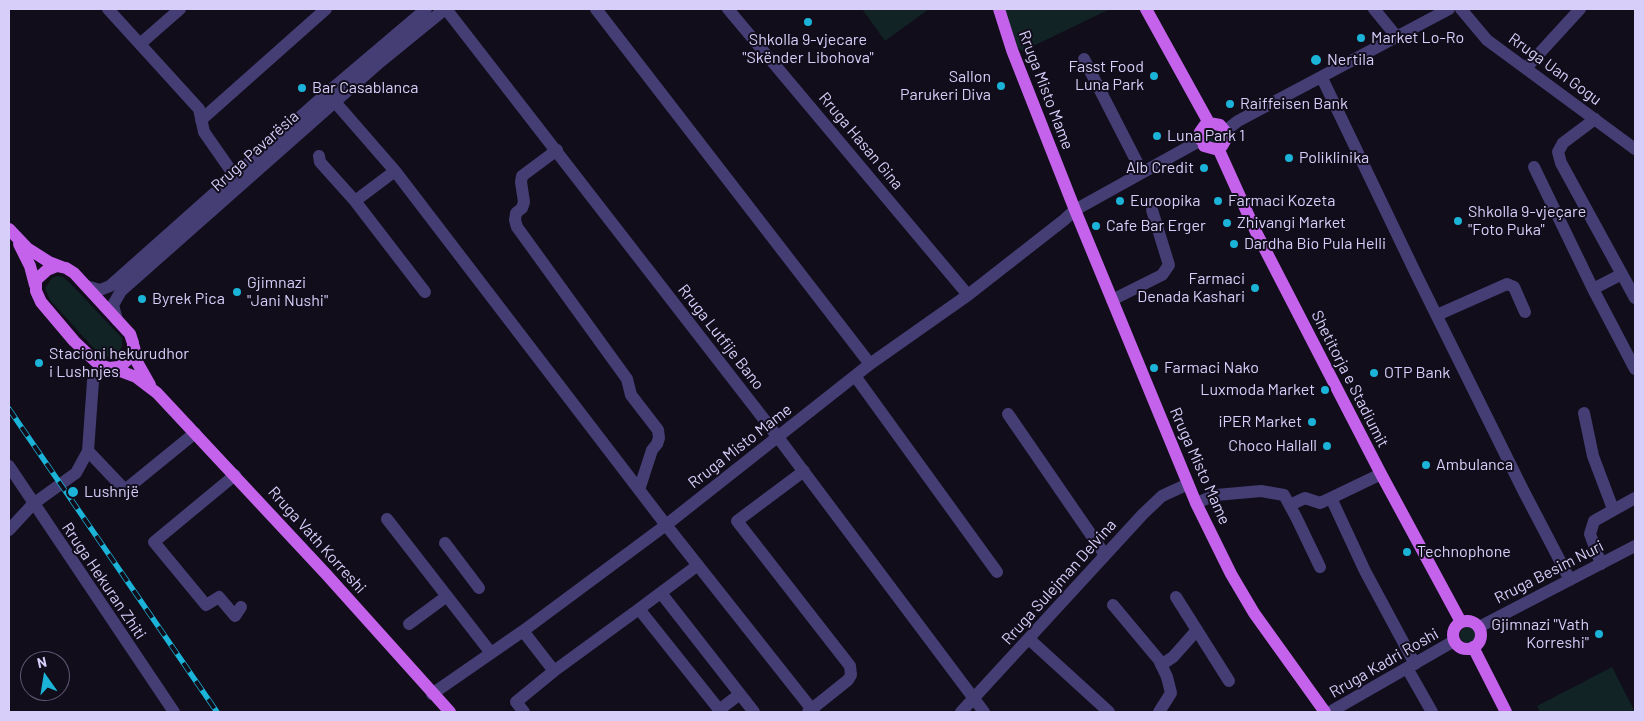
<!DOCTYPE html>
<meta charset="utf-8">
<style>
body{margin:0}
#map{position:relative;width:1644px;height:721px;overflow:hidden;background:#110d1b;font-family:Barlow,sans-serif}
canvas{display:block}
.frame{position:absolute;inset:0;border:10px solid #d7cef9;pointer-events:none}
.north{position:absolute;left:20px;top:651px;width:50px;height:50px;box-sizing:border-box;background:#110d1b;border:1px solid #605a74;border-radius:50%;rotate:347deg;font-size:14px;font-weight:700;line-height:20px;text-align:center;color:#d7cef9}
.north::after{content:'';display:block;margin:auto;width:18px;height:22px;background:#1bb3d7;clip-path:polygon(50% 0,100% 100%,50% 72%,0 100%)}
</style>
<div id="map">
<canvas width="1644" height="721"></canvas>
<div class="frame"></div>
<div class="north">N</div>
</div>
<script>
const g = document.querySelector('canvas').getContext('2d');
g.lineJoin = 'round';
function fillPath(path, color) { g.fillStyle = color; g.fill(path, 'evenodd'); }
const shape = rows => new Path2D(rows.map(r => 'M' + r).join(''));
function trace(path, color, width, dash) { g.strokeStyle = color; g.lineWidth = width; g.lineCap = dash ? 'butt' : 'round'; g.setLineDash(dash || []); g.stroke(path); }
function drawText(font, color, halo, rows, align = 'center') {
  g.font = font + ' Barlow,sans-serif'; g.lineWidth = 4; g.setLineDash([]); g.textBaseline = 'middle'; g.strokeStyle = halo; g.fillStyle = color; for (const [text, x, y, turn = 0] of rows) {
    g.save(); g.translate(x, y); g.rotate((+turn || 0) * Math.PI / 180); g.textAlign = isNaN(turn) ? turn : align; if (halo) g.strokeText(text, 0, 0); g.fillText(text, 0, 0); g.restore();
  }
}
const green = shape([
 [862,9,929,9,885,41],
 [1004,9,1110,9,1023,51,1017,48],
 [1208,128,1219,129,1220,140,1215,143,1209,142,1206,140,1205,135],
 [57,276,63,277,70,283,122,338,122,347,117,355,106,357,99,354,50,300,45,288,52,278],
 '1460 635a8 8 0 1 1 16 0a8 8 0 1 1-16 0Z',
 [1612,667,1635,712,1540,712,1537,706]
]);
const minor = shape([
 [108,9,199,109,204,132,234,175],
 [446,9,777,436,984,712],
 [596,9,870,364],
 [728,9,968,295],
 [1374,9,1397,37],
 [1461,9,1487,40,1635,149],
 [140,44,180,9],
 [1084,59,1142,172],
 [1526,68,1580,9],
 [1322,78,1417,276,1523,490,1570,580],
 [335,102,395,171,666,525,814,712],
 [1595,119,1563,143,1558,152,1561,163,1635,298],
 [201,120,326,9],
 [1225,131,1238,121,1449,9],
 [557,150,522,176,521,182,524,202,522,208,516,213,515,220,517,227,627,379,631,395,658,430,659,438,657,444,652,450,639,490],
 [319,156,320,162,355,201,425,292],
 [1534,167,1593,289,1635,369],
 [355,201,395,171],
 [86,286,100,290,110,286,327,93,426,9],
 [1593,289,1622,274],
 [1112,300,1162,275,1169,265,1152,210],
 [1437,315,1507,284,1514,287,1525,312],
 [117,320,113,305,121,291,380,62,445,9],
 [100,364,93,381,88,451,125,490,195,433],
 [855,376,997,572],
 [1584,413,1593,456,1613,509],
 [1008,414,1105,555],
 [9,466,174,712],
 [804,471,737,521,850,666,851,675,848,680,808,712],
 [235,475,154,542,206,605,219,597,235,616,241,607],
 [1331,498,1381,474],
 [1196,503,1216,495,1261,491,1284,495,1296,517,1320,567],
 [1290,505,1305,498,1320,503,1331,498,1365,571,1415,664],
 [387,519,491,653],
 [9,530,33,504,76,473,88,451],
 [445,543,479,588],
 [1601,564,1590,534,1594,521,1635,498],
 [661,593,754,712],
 [1176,597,1229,681],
 [1113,605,1159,660,1167,677,1171,693,1159,712],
 [639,609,698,565],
 [409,624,447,596],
 [1479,627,1635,546],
 [523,631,554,671,639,609,721,712],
 [1029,639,1109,712],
 [1161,665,1173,657,1197,630],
 [1407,668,1432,712],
 [432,694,523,631,666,525,870,364,968,295,1064,220,1075,210,1201,140],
 [719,710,740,694],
 [524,712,516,702,554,671],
 [961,712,1143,514,1162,496,1188,484],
 [1330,712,1454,641]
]);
const major = shape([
 [999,9,1012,50,1075,210,1196,503,1231,574,1254,613,1325,712],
 [1146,9,1209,123],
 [1201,140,1200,132,1205,125,1209,123,1220,125,1225,131,1226,139,1222,146,1215,149,1204,146],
 [1218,148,1256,232,1381,474,1461,622],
 [9,229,27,248,49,262,62,267],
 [19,244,30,266,35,285],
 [57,266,66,268,74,273,130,334,133,343,133,350,129,358,122,365,118,367,109,368,101,365,95,361,74,341,41,302,36,291,36,280,47,270,57,266],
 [134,347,137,362,150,385],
 [112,368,136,377,157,393,326,574,450,712],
 '1453 635a14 14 0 1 1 28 0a14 14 0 1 1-28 0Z',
 [1473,647,1506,712]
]);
const rail = shape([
 [9,409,217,712]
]);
const markers = [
 [808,22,5,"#1bb3d7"],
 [1361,38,5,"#1bb3d7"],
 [1316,60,6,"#1bb3d7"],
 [1154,76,5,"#1bb3d7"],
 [1001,86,5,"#1bb3d7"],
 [302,88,5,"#1bb3d7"],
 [1230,104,5,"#1bb3d7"],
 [1157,136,5,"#1bb3d7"],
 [1289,158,5,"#1bb3d7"],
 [1204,168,5,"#1bb3d7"],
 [1120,201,5,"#1bb3d7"],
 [1218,201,5,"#1bb3d7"],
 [1458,221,5,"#1bb3d7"],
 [1227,223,5,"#1bb3d7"],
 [1096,226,5,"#1bb3d7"],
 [1234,244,5,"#1bb3d7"],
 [1255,288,5,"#1bb3d7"],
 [237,292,5,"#1bb3d7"],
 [142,299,5,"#1bb3d7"],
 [39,363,5,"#1bb3d7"],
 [1154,368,5,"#1bb3d7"],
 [1374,373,5,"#1bb3d7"],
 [1325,390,5,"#1bb3d7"],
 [1312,422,5,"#1bb3d7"],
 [1327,446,5,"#1bb3d7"],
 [1426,465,5,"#1bb3d7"],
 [73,492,6,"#1bb3d7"],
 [1407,552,5,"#1bb3d7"],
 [1599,634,5,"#1bb3d7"]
];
const poiNames = [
 ["Market Lo-Ro",1371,38],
 ["Shkolla 9-vjecare",808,40,"center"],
 ["\"Skënder Libohova\"",808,58,"center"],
 ["Nertila",1327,60],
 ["Fasst Food",1144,67,"right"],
 ["Luna Park",1144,85,"right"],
 ["Sallon",991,77,"right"],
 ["Parukeri Diva",991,95,"right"],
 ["Bar Casablanca",312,88],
 ["Raiffeisen Bank",1240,104],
 ["Luna Park 1",1167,136],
 ["Poliklinika",1299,158],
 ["Alb Credit",1194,168,"right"],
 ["Euroopika",1130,201],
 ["Farmaci Kozeta",1228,201],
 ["Shkolla 9-vjeçare",1468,212],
 ["\"Foto Puka\"",1468,230],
 ["Zhivangi Market",1237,223],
 ["Cafe Bar Erger",1106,226],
 ["Dardha Bio Pula Helli",1244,244],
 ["Farmaci",1245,279,"right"],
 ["Denada Kashari",1245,297,"right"],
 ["Gjimnazi",247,283],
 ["\"Jani Nushi\"",247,301],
 ["Byrek Pica",152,299],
 ["Stacioni hekurudhor",49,354],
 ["i Lushnjes",49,372],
 ["Farmaci Nako",1164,368],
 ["OTP Bank",1384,373],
 ["Luxmoda Market",1315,390,"right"],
 ["iPER Market",1302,422,"right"],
 ["Choco Hallall",1317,446,"right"],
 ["Ambulanca",1436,465],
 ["Lushnjë",84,492],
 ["Technophone",1417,552],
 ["Gjimnazi \"Vath",1589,625,"right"],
 ["Korreshi\"",1589,643,"right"]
];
const streetNames = [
 ["Rruga Uan Gogu",1555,69,36],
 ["Rruga Misto Mame",1046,90,69],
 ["Rruga Hasan Gina",861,141,50],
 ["Rruga Pavarësia",255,151,-42],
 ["Rruga Lutfije Bano",721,337,52],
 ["Shetitorja e Stadiumit",1350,379,63],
 ["Rruga Misto Mame",740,446,-38],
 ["Rruga Misto Mame",1200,466,66],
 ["Rruga Vath Korreshi",317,540,48],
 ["Rruga Besim Nuri",1549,572,-27],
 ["Rruga Hekuran Zhiti",104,581,56],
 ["Rruga Sulejman Delvina",1059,582,-48],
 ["Rruga Kadri Roshi",1384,663,-30]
];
fillPath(green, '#112324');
trace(minor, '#453e74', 12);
trace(major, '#c462eb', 12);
trace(rail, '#1bb3d7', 5.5);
trace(rail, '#110d1b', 4, [11]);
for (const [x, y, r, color] of markers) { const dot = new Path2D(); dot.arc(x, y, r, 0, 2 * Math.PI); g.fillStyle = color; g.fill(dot); trace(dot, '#110d1b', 2); }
drawText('16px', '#d7cef9', '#110d1b', poiNames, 'left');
drawText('16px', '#d7cef9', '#110d1b', streetNames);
</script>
